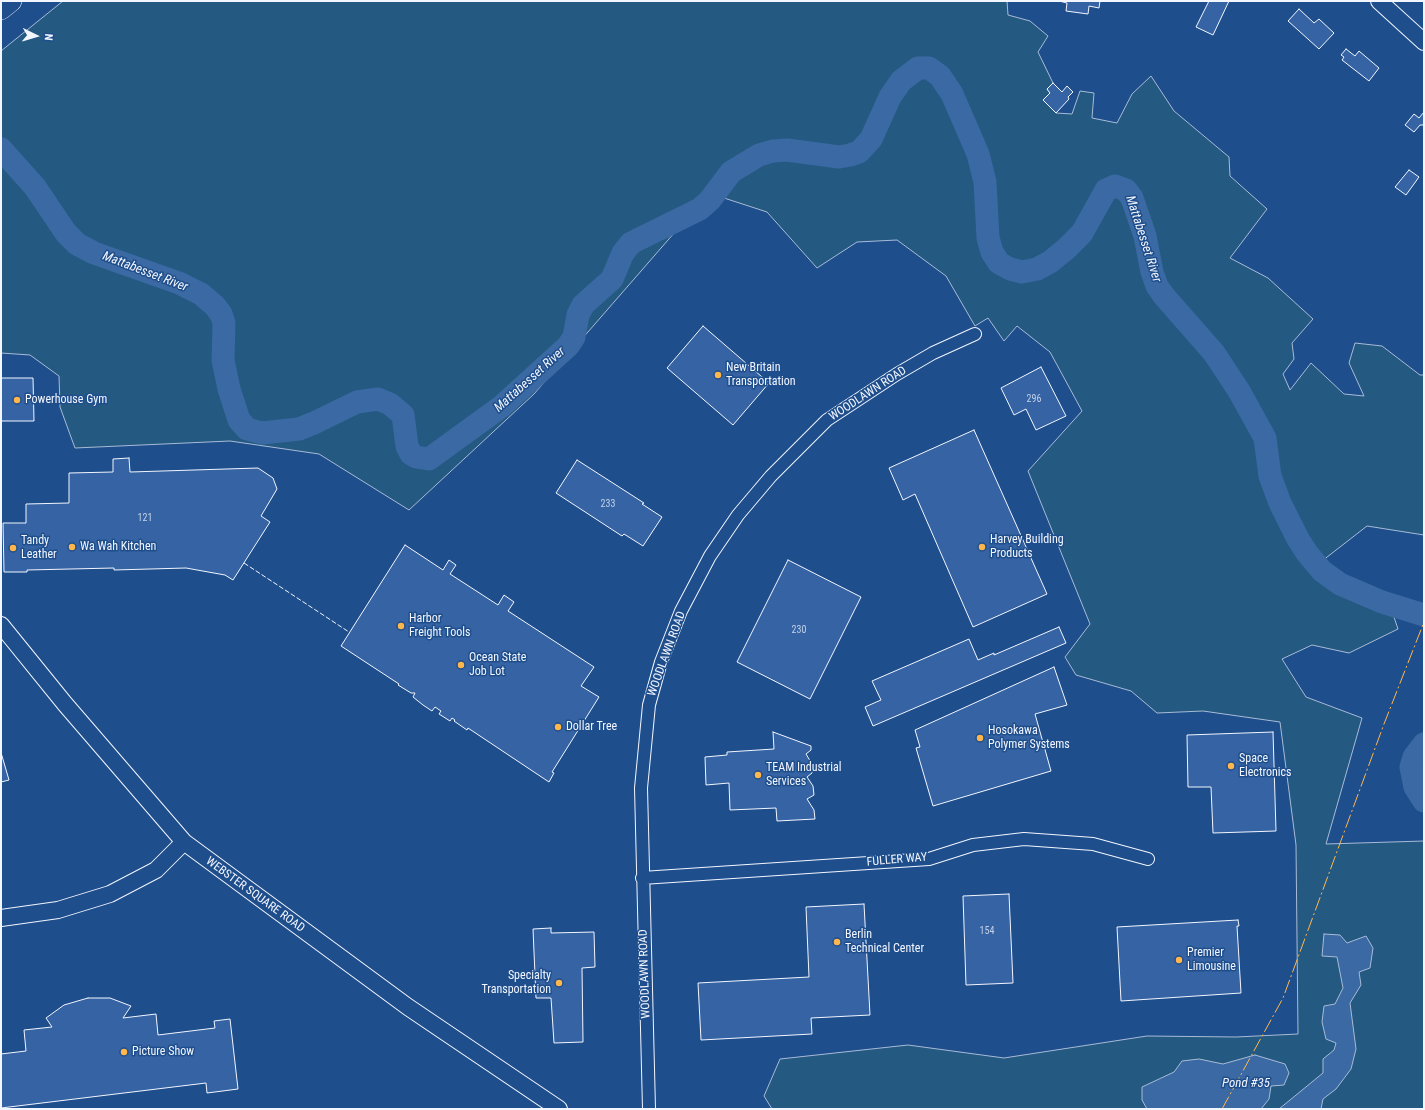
<!DOCTYPE html>
<style>
body{margin:0}
#map{position:relative;width:1425px;height:1110px;overflow:hidden;background:#1f4e8c;font-family:"Roboto Condensed",sans-serif}
canvas{display:block}
.frame{position:absolute;inset:0;border:2px solid #f2f6ff;pointer-events:none}
.north{position:absolute;left:16px;top:16px;width:40px;height:40px;-webkit-text-stroke:3px #1f4e8c;paint-order:stroke;rotate:95deg;font-size:11px;font-weight:700;line-height:16px;text-align:center;color:#f2f6ff}
.north::after{content:'';display:block;margin:auto;width:14px;height:18px;background:#f2f6ff;clip-path:polygon(50% 0,100% 100%,50% 72%,0 100%)}
</style>
<div id="map">
<canvas width="1425" height="1110"></canvas>
<div class="frame"></div>
<div class="north">N</div>
</div>
<script>
const g = document.querySelector('canvas').getContext('2d');
g.lineJoin = 'round';
function fillPath(path, color) { g.fillStyle = color; g.fill(path, 'evenodd'); }
const shape = rows => new Path2D(rows.map(r => 'M' + r).join(''));
function trace(path, color, width, dash) { g.strokeStyle = color; g.lineWidth = width; g.lineCap = dash ? 'butt' : 'round'; g.setLineDash(dash || []); g.stroke(path); }
function drawText(font, color, halo, rows, align = 'center') {
  g.font = font + ' "Roboto Condensed",sans-serif'; g.lineWidth = 3; g.setLineDash([]); g.textBaseline = 'middle'; g.strokeStyle = halo; g.fillStyle = color; for (const [text, x, y, turn = 0] of rows) {
    g.save(); g.translate(x, y); g.rotate((+turn || 0) * Math.PI / 180); g.textAlign = isNaN(turn) ? turn : align; if (halo) g.strokeText(text, 0, 0); g.fillText(text, 0, 0); g.restore();
  }
}
const green = shape([
 [63,1,1007,1,1008,15,1030,21,1048,36,1038,52,1053,83,1047,89,1050,93,1043,100,1056,113,1072,114,1080,91,1094,93,1092,118,1117,123,1132,94,1151,76,1174,111,1229,157,1230,176,1267,209,1230,258,1268,278,1313,319,1292,343,1294,359,1283,374,1290,390,1311,363,1344,394,1364,396,1349,363,1355,343,1382,346,1420,375,1424,375,1424,535,1367,526,1313,568,1391,608,1398,629,1349,653,1312,645,1282,659,1306,697,1362,718,1326,844,1424,841,1424,1109,772,1109,764,1096,780,1059,908,1045,1004,1058,1147,1036,1236,1037,1298,1034,1296,845,1280,722,1203,711,1157,713,1131,691,1076,675,1065,657,1090,624,1028,471,1082,411,1050,352,1017,326,1004,341,988,318,975,326,946,276,897,240,857,242,817,268,767,212,724,198,675,232,534,394,409,510,319,454,230,441,75,448,60,407,59,376,30,355,1,353,1,51,63,1]
]);
const water = shape([
 [1324,934,1340,935,1347,943,1366,936,1373,948,1370,968,1359,972,1361,985,1350,1003,1356,1049,1351,1069,1336,1089,1323,1099,1321,1109,1279,1109,1323,1073,1323,1059,1334,1050,1336,1043,1326,1039,1322,1022,1324,1006,1335,1004,1343,988,1337,957,1322,956,1324,934],
 [1255,1055,1285,1064,1289,1073,1284,1085,1271,1086,1269,1099,1261,1109,1147,1109,1142,1100,1142,1087,1174,1072,1182,1061,1199,1059,1223,1064,1255,1055]
]);
const river = shape([
 [1,149,35,187,66,233,77,244,94,253,179,283,201,294,215,306,221,314,224,323,223,360,229,389,239,420,247,429,262,433,299,429,314,423,357,402,378,399,390,404,403,415,407,446,411,454,416,457,429,459,502,406,568,346,574,337,578,315,583,305,612,279,623,253,631,243,700,209,710,200,731,172,759,155,773,151,787,150,839,157,850,155,859,152,871,139,890,97,901,81,918,68,929,68,940,76,952,94,978,154,985,182,988,238,992,252,999,263,1010,269,1022,272,1037,269,1050,262,1066,249,1082,233,1106,190,1115,186,1126,190,1132,198,1145,236,1152,272,1157,286,1164,296,1214,353,1239,391,1265,438,1270,476,1280,503,1298,539,1307,553,1322,571,1340,584,1382,602,1424,615],
 [1424,744,1414,757,1411,767,1415,787,1424,801]
]);
const building = shape([
 [1059,1,1100,1,1099,8,1089,6,1088,14,1066,11,1067,3,1059,1],
 [1209,1,1229,1,1213,35,1196,27,1209,1],
 [1299,9,1314,23,1319,19,1334,33,1319,49,1288,21,1299,9],
 [1346,49,1355,56,1359,51,1379,68,1369,81,1342,60,1344,57,1341,55,1346,49],
 [1053,83,1062,92,1067,86,1073,92,1068,97,1069,99,1056,113,1043,100,1050,93,1047,89,1053,83],
 [1424,112,1424,125,1420,125,1414,132,1405,125,1414,114,1419,118,1424,112],
 [1409,170,1419,177,1406,195,1395,187,1409,170],
 [703,326,769,383,733,425,667,368,703,326],
 [1041,367,1066,416,1036,430,1026,409,1014,415,1001,388,1041,367],
 [1,378,33,378,34,421,1,421,1,378],
 [974,430,1047,594,973,627,915,494,903,500,889,468,974,430],
 [129,458,130,472,258,468,273,478,277,489,261,516,270,522,233,580,225,575,186,568,114,570,114,568,27,570,27,572,4,572,3,523,26,523,26,504,69,503,69,473,113,472,113,459,129,458],
 [577,460,644,503,642,504,662,517,643,546,624,534,622,536,556,493,577,460],
 [405,545,443,570,449,560,456,565,450,574,498,605,504,595,514,602,508,611,594,667,581,686,599,697,552,772,554,773,549,782,468,728,467,730,454,721,455,720,452,718,450,721,439,714,441,711,435,707,432,711,423,705,413,697,415,693,411,693,398,685,399,684,341,646,405,545],
 [788,560,861,597,810,699,737,662,788,560],
 [1059,627,1066,643,873,726,865,707,881,700,872,681,969,639,978,660,994,653,994,655,1059,627],
 [1054,667,1067,705,1035,714,1051,771,933,806,916,748,920,747,915,730,1054,667],
 [773,732,811,746,811,750,806,754,812,764,812,773,807,777,813,786,814,795,807,799,814,810,815,819,777,821,776,808,730,810,729,783,706,785,705,757,727,755,727,752,774,749,773,732],
 [1273,732,1276,831,1213,833,1211,787,1188,787,1187,735,1273,732],
 [2,756,9,780,1,782,1,757,2,756],
 [1009,894,1013,983,966,985,963,896,1009,894],
 [864,904,870,1015,811,1018,812,1034,701,1040,698,983,809,977,806,907,864,904],
 [1238,920,1239,926,1237,926,1241,993,1121,1001,1117,927,1238,920],
 [551,928,551,933,594,932,595,967,582,968,583,1042,554,1043,551,998,536,998,533,929,551,928],
 [88,998,110,998,131,1006,123,1018,156,1014,158,1035,215,1028,214,1021,230,1019,238,1089,207,1093,206,1083,1,1108,1,1054,26,1051,24,1030,52,1027,46,1018,64,1005,88,998]
]);
const street = shape([
 [642,878,929,859,973,845,1024,839,1093,844,1148,859],
 [649,1109,641,788,649,705,661,662,681,611,710,556,738,515,771,476,827,420,897,374,933,353,975,334]
]);
const secondary = shape([
 [1379,1,1424,42],
 [1,625,65,704,184,842,408,1007,559,1109],
 [1,918,58,910,110,894,156,870,184,842]
]);
const highway = shape([
 [1,9,11,1]
]);
const fence = shape([
 [244,563,349,632]
]);
const power = shape([
 [1222,1109,1283,998,1384,724,1424,622]
]);
const markers = [
 [718,375,4,"#ffb74d"],
 [17,400,4,"#ffb74d"],
 [72,547,4,"#ffb74d"],
 [982,547,4,"#ffb74d"],
 [13,548,4,"#ffb74d"],
 [401,626,4,"#ffb74d"],
 [461,665,4,"#ffb74d"],
 [558,727,4,"#ffb74d"],
 [980,738,4,"#ffb74d"],
 [1231,766,4,"#ffb74d"],
 [758,775,4,"#ffb74d"],
 [837,942,4,"#ffb74d"],
 [1179,960,4,"#ffb74d"],
 [559,983,4,"#ffb74d"],
 [124,1052,4,"#ffb74d"]
];
const numberNames = [
 ["296",1034,399],
 ["233",608,504],
 ["121",145,518],
 ["230",799,630],
 ["154",987,931]
];
const poiNames = [
 ["New Britain",726,368],
 ["Transportation",726,382],
 ["Powerhouse Gym",25,400],
 ["Harvey Building",990,540],
 ["Products",990,554],
 ["Tandy",21,541],
 ["Leather",21,555],
 ["Wa Wah Kitchen",80,547],
 ["Harbor",409,619],
 ["Freight Tools",409,633],
 ["Ocean State",469,658],
 ["Job Lot",469,672],
 ["Dollar Tree",566,727],
 ["Hosokawa",988,731],
 ["Polymer Systems",988,745],
 ["Space",1239,759],
 ["Electronics",1239,773],
 ["TEAM Industrial",766,768],
 ["Services",766,782],
 ["Berlin",845,935],
 ["Technical Center",845,949],
 ["Premier",1187,953],
 ["Limousine",1187,967],
 ["Specialty",551,976,"right"],
 ["Transportation",551,990,"right"],
 ["Picture Show",132,1052]
];
const streetNames = [
 ["WOODLAWN ROAD",868,394,-33],
 ["WOODLAWN ROAD",667,654,-70],
 ["FULLER WAY",897,860,-5],
 ["WEBSTER SQUARE ROAD",255,895,36],
 ["WOODLAWN ROAD",645,974,-92]
];
const waterNames = [
 ["Mattabesset River",1143,239,72],
 ["Mattabesset River",145,272,21],
 ["Mattabesset River",530,380,-42],
 ["Pond #35",1246,1084]
];
fillPath(green, '#245a82');
trace(green, '#a8bbd7', 1);
fillPath(water, '#3b69a3');
trace(water, '#a8bbd7', 1);
trace(river, '#3b69a3', 23);
fillPath(building, '#3563a3');
trace(building, '#f2f6ff', 1);
trace(street, '#f2f6ff', 14);
trace(secondary, '#f2f6ff', 18);
trace(highway, '#f2f6ff', 22);
trace(street, '#1f4e8c', 12);
trace(secondary, '#1f4e8c', 16);
trace(highway, '#1f4e8c', 21);
trace(fence, '#f2f6ff', 1, [5, 2]);
trace(power, '#ffb74d', 1, [14, 3, 2, 3]);
for (const [x, y, r, color] of markers) { const dot = new Path2D(); dot.arc(x, y, r, 0, 2 * Math.PI); g.fillStyle = color; g.fill(dot); trace(dot, '#1f4e8c', 1.5); }
drawText('10px', '#c3d1e8', null, numberNames);
drawText('12px', '#f2f6ff', '#1f4e8c', poiNames, 'left');
drawText('12px', '#f2f6ff', '#1f4e8c', streetNames);
drawText('italic 13px', '#f2f6ff', '#1f4e8c', waterNames);
</script>
